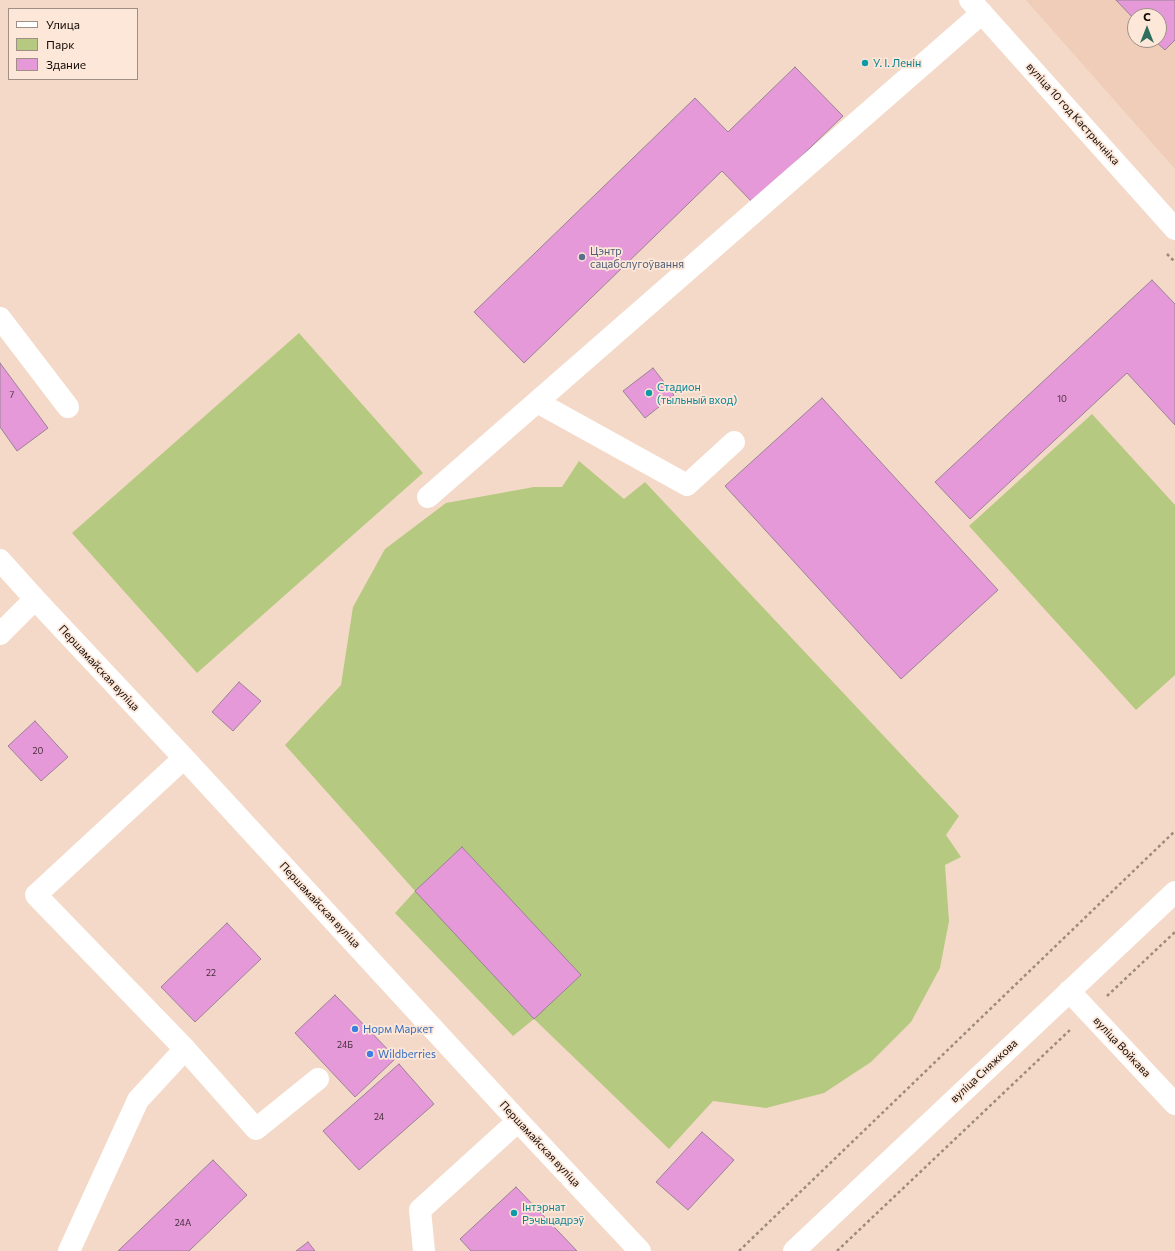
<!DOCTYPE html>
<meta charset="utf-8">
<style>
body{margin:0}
#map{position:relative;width:1175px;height:1251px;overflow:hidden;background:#f4d9c8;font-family:Commissioner,sans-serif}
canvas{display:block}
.legend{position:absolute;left:8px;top:8px;width:130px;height:72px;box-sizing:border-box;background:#fde7d9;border:1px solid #9f8f84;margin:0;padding:5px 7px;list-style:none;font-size:12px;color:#120a05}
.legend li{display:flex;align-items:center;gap:8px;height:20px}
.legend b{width:20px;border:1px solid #9f8f84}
.north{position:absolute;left:1127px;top:8px;width:40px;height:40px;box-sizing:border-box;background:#fde7d9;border:1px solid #9f8f84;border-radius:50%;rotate:0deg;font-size:11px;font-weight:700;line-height:16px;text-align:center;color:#120a05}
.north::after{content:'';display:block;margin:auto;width:14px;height:18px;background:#2f6e5c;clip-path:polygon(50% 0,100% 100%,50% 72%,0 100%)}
</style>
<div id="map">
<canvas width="1175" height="1251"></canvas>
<ul class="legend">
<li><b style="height:5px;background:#fff"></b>Улица</li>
<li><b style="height:11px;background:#b5c980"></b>Парк</li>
<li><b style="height:11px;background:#e599d8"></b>Здание</li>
</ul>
<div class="north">С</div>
</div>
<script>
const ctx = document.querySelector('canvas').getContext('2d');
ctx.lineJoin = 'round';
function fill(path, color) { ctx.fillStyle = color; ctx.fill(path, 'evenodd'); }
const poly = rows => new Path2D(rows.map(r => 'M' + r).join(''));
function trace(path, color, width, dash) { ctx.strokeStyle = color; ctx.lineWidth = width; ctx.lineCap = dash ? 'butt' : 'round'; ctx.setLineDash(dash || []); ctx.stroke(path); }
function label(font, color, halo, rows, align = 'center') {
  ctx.font = font + ' Commissioner,sans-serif'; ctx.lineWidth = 3.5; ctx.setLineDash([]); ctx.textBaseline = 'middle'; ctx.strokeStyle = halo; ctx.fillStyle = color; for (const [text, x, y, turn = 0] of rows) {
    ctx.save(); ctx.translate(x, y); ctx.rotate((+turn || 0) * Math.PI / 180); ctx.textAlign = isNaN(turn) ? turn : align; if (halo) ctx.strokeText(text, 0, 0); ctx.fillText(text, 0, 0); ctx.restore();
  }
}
fill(poly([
 [1026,0,1175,0,1175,169],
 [1135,16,1159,16,1159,40,1135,40]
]), '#efcdb8');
fill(poly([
 [299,333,423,473,197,673,72,533],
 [1092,414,1175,505,1175,675,1136,710,969,526],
 [579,461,624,499,645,482,959,816,946,835,961,857,945,865,949,921,940,968,911,1022,871,1062,824,1093,766,1108,713,1101,669,1149,534,1019,513,1036,395,913,415,891,285,745,341,685,353,607,385,549,446,503,534,487,562,487]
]), '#b5c980');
const building = poly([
 [1116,0,1175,0,1175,40,1165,50,1154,40,1159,40,1159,16,1135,16,1135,20,1116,0],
 [795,67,843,116,753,203,722,171,524,363,474,312,695,98,728,132,795,67],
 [1152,280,1175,304,1175,425,1127,373,970,519,935,482,1152,280],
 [0,363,48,428,17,451,0,427,0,363],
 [653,368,674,395,645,418,623,391,653,368],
 [822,398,998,590,901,679,725,486,822,398],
 [239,682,261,701,233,731,212,712,239,682],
 [35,721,68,757,41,781,8,746,35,721],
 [462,847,581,975,534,1019,415,891,462,847],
 [227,923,261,959,195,1022,161,987,227,923],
 [335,995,396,1058,355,1097,295,1033,335,995],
 [399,1064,434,1104,359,1170,323,1131,399,1064],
 [702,1132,734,1160,688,1210,656,1182,702,1132],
 [213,1160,247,1195,189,1251,118,1251,213,1160],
 [516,1187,577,1251,471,1251,460,1239,516,1187],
 [308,1242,315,1251,296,1251,308,1242]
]);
fill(building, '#e599d8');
trace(building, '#998294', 1);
trace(poly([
 [1167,254,1175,262],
 [1107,996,1175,932],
 [739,1251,1175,831],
 [837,1251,1071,1029]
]), '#9e8a7d', 2.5, [3, 3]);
trace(poly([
 [970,0,1175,229],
 [0,318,68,407],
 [537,402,687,485,734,442],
 [428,497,982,13],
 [0,560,35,599,184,758,518,1121,640,1251],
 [0,634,35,599],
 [1069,991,1175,1104],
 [185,1049,256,1129,318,1079],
 [69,1251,138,1100,185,1049,36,895,184,758],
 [424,1251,420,1210,518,1121],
 [794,1251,1175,892]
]), '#fff', 22);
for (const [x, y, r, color] of [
 [865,63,4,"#0f9aa8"],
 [582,257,4,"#5c6f8a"],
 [649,393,4,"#0f9aa8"],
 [355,1029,4,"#3f7fe0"],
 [370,1054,4,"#3f7fe0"],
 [514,1213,4,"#0f9aa8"]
]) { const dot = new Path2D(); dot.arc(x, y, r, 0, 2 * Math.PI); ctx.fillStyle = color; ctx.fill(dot); trace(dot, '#fde7d9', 1.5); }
label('9px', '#472e3a', null, [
 ["7",12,395],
 ["10",1062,399],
 ["20",38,751],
 ["22",211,973],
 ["24Б",345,1045],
 ["24",379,1117],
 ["24А",183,1223]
]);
label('11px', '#0d838f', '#fde7d9', [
 ["У. І. Ленін",873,63],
 ["Стадион",657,387],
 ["(тыльный вход)",657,400],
 ["Інтэрнат",522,1207],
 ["Рэчыцадрэў",522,1220]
], 'left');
label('11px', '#120a05', '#fde7d9', [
 ["вуліца 10 год Кастрычніка",1073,114,48],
 ["Першамайская вуліца",99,668,47],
 ["Першамайская вуліца",320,905,47],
 ["вуліца Войкава",1122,1047,47],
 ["вуліца Сняжкова",984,1071,-43],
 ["Першамайская вуліца",540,1144,47]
]);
label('11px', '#4e5e75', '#fde7d9', [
 ["Цэнтр",590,251],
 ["сацабслугоўвання",590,264]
], 'left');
label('11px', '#366cbe', '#fde7d9', [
 ["Норм Маркет",363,1029],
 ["Wildberries",378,1054]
], 'left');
</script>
